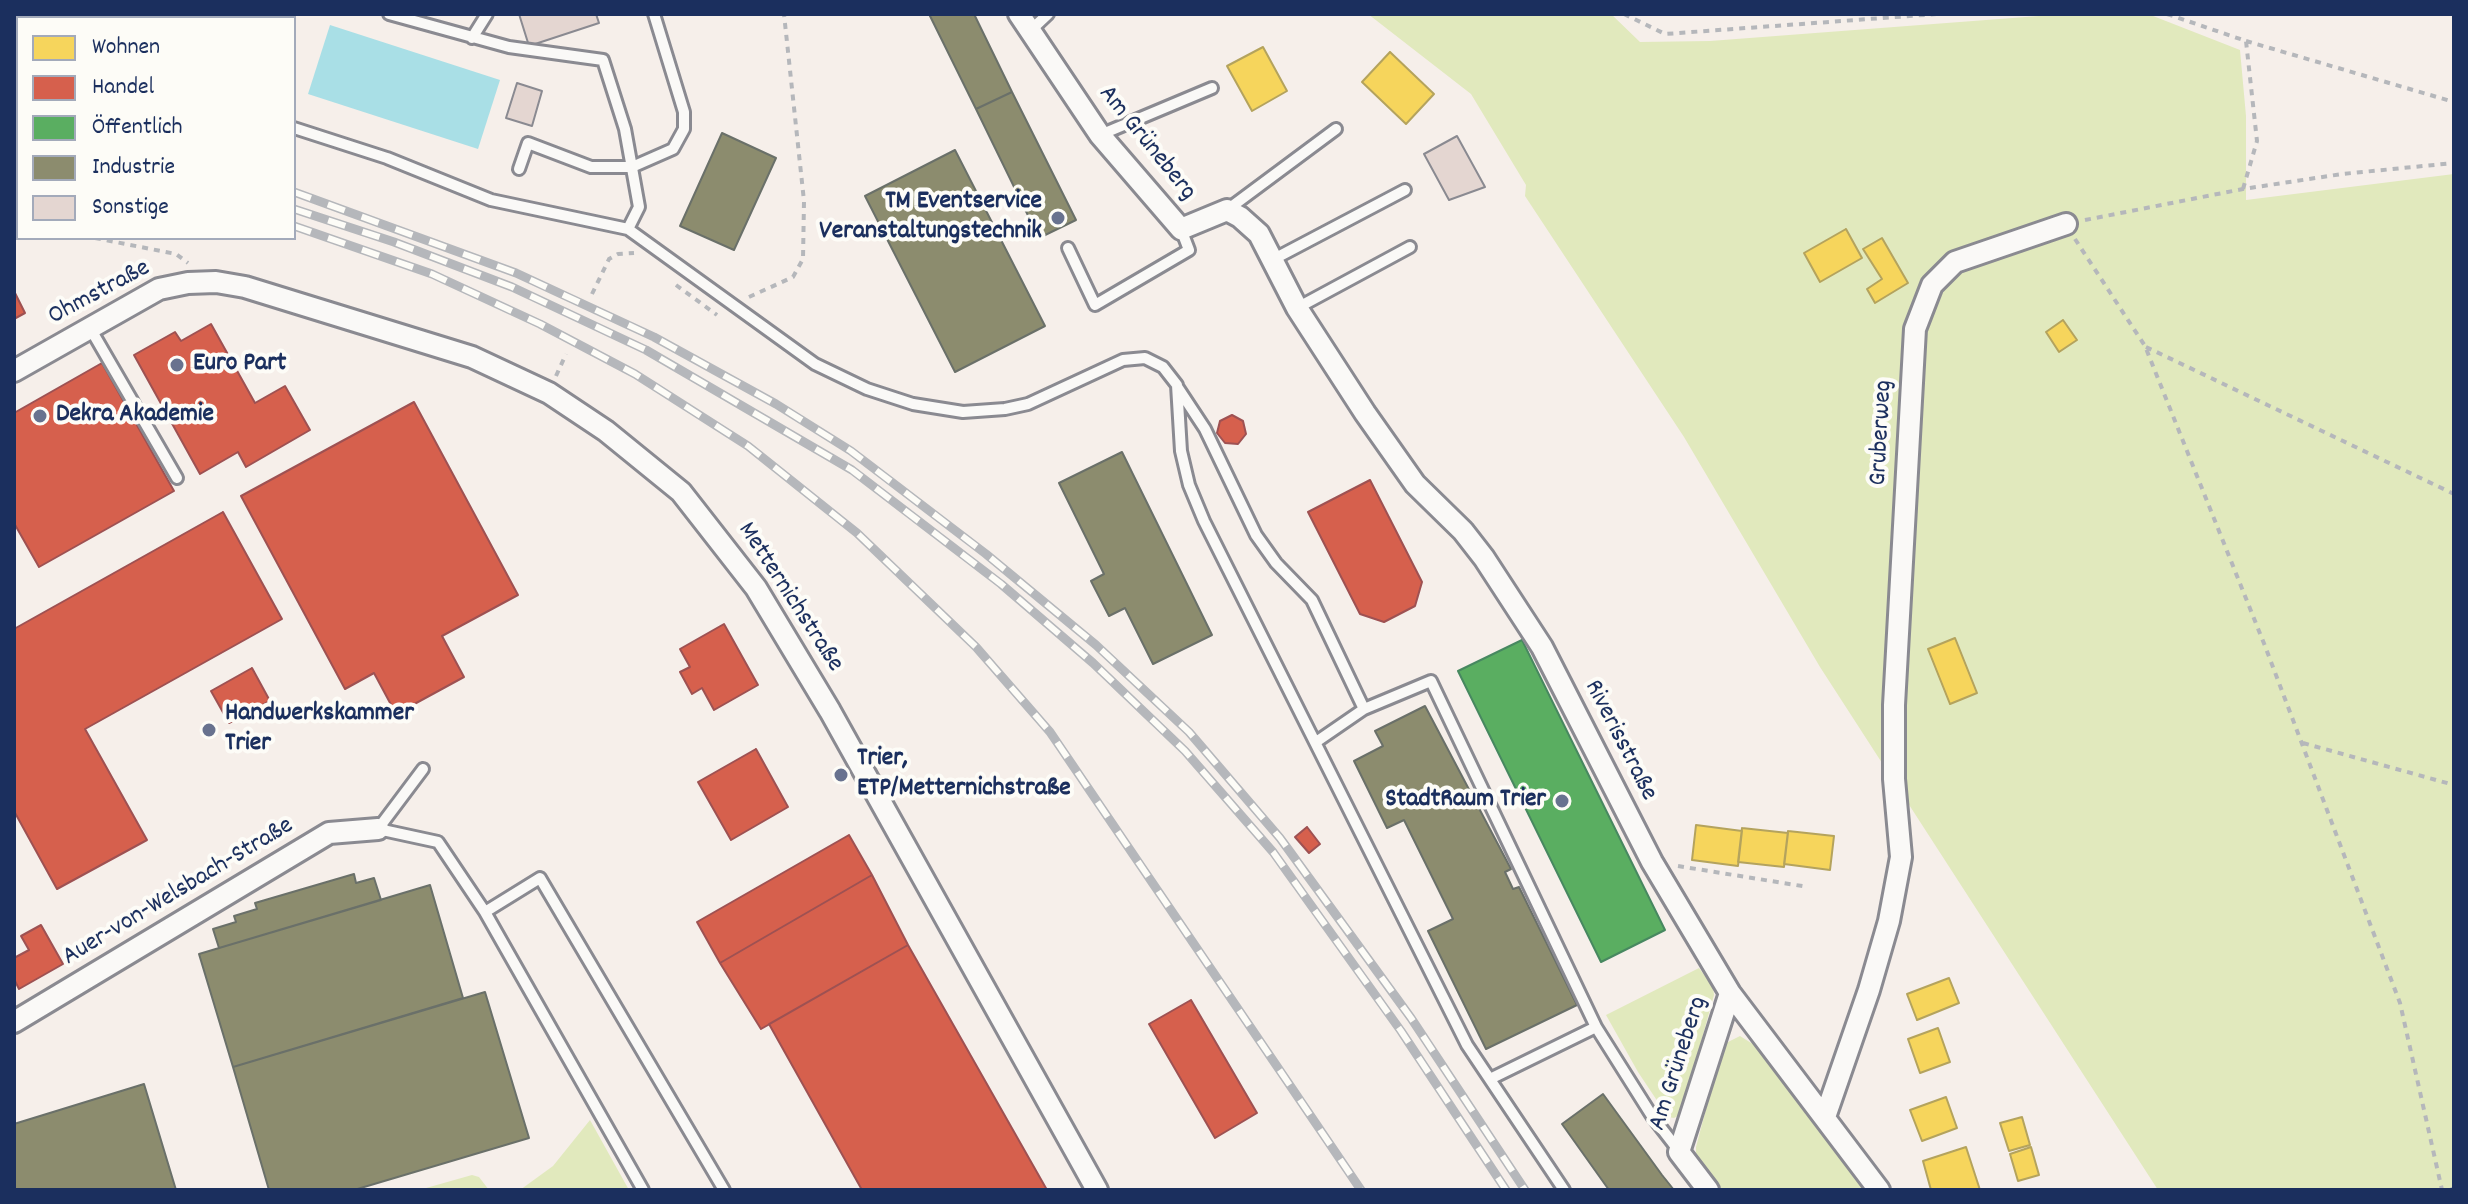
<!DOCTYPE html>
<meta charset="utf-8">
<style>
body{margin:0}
#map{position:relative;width:2468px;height:1204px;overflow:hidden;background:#f6efea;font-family:Dekko,sans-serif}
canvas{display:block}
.frame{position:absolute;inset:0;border:16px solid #1b2f5e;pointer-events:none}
.legend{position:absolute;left:16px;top:16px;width:280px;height:224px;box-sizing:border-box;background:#fdfcf7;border:2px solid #a3aaba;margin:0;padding:10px 14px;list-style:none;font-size:24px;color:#1b2f5e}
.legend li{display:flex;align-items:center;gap:16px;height:40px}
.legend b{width:40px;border:2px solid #a3aaba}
</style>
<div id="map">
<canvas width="2468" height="1204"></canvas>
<div class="frame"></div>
<ul class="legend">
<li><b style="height:22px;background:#f6d55c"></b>Wohnen</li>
<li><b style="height:22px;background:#d6604d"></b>Handel</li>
<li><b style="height:22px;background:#5aae61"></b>Öffentlich</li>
<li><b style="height:22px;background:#8c8c6e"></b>Industrie</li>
<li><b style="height:22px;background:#e4d6d1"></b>Sonstige</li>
</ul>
</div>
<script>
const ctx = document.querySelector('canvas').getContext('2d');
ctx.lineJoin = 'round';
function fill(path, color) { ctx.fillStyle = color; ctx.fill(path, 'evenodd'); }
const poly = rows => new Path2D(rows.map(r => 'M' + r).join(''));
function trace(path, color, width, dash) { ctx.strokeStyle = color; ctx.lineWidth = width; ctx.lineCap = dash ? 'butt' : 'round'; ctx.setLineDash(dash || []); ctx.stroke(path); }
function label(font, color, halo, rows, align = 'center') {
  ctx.font = font + ' Dekko,sans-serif'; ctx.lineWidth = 8; ctx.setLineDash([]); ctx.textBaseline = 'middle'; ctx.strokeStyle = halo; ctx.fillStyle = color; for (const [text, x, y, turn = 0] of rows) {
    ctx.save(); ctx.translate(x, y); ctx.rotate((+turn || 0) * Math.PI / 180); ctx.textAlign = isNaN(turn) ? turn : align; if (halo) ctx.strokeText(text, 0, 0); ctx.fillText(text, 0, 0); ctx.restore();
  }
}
fill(poly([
 [1368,14,1611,14,1640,42,1710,41,2065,14,2148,14,2240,50,2246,116,2246,200,2454,174,2454,1190,2158,1190,1820,667,1684,437,1525,196,1526,185,1471,94],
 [1699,968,1713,987,1714,995,1681,1114,1674,1118,1668,1117,1638,1072,1606,1015],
 [1740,1036,1756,1046,1864,1190,1720,1190,1696,1159,1696,1147,1721,1052,1726,1043],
 [590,1120,629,1190,520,1190,553,1166],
 [472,1175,479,1177,489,1190,419,1190]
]), '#e1e9bd');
fill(poly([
 [330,25,500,80,478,149,308,94]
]), '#a9dfe6');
const homes = poly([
 [1263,47,1287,91,1252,111,1227,66,1263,47],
 [1390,52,1434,94,1406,124,1362,82,1390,52],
 [1846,229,1862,258,1820,282,1804,253,1846,229],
 [1882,238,1908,283,1875,303,1867,289,1882,279,1863,249,1882,238],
 [2063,320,2077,340,2059,352,2046,332,2063,320],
 [1955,638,1977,693,1950,704,1928,649,1955,638],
 [1696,825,1742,831,1738,866,1692,860,1696,825],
 [1742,828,1788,833,1784,867,1738,862,1742,828],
 [1788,831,1834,836,1830,870,1784,864,1788,831],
 [1949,978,1959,1003,1917,1020,1907,994,1949,978],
 [1938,1028,1950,1062,1920,1073,1908,1039,1938,1028],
 [1946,1097,1957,1128,1922,1141,1910,1110,1946,1097],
 [2022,1117,2030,1145,2009,1151,2000,1123,2022,1117],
 [1966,1147,1980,1190,1931,1190,1923,1161,1966,1147],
 [2031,1147,2039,1175,2018,1181,2010,1154,2031,1147]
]);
fill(homes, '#f6d55c');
trace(homes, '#b4a35d', 2);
const shops = poly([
 [14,291,25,313,14,319,14,291],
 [211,324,255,403,285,386,310,430,246,467,238,452,200,474,134,355,175,332,181,341,211,324],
 [102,363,174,491,39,567,14,523,14,413,102,363],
 [414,402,518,595,442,636,464,677,396,714,374,673,345,689,241,496,414,402],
 [1232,415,1243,421,1246,434,1238,444,1225,443,1217,433,1220,421,1232,415],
 [1370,480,1422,582,1415,606,1384,622,1360,614,1308,512,1370,480],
 [223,512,282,619,85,729,147,840,57,889,14,811,14,629,223,512],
 [724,624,758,685,714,710,702,688,692,694,680,672,690,667,680,649,724,624],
 [252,668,270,701,229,723,211,691,252,668],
 [756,749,788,807,731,840,698,782,756,749],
 [1307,827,1320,844,1309,853,1295,837,1307,827],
 [849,835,872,875,720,963,697,922,849,835],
 [872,875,908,945,761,1029,720,963,872,875],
 [41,925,63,964,19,989,14,979,14,958,29,950,21,936,41,925],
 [908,945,1047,1190,862,1190,769,1024,908,945],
 [1191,1000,1257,1113,1215,1138,1149,1024,1191,1000]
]);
fill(shops, '#d6604d');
trace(shops, '#9e5152', 2);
const public = poly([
 [1522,640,1665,930,1601,962,1458,671,1522,640]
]);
fill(public, '#5aae61');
trace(public, '#478860', 2);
const industry = poly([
 [929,14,974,14,1012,92,976,109,929,14],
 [1012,92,1076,220,1039,238,976,109,1012,92],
 [722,133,776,158,734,250,680,226,722,133],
 [955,150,1045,326,955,372,865,196,955,150],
 [1122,452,1212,635,1153,664,1125,608,1109,616,1091,581,1104,574,1059,483,1122,452],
 [1425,706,1511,869,1505,872,1513,889,1519,887,1577,1005,1486,1049,1428,931,1453,919,1404,820,1387,828,1354,761,1383,746,1375,731,1425,706],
 [354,874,356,883,374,878,381,900,219,948,213,929,236,922,234,916,257,909,255,903,354,874],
 [430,885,463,998,233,1067,199,954,430,885],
 [485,992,529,1138,354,1190,269,1190,233,1067,485,992],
 [144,1084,176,1190,14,1190,14,1124,144,1084],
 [1603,1094,1662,1175,1674,1190,1609,1190,1562,1124,1603,1094]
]);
fill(industry, '#8c8c6e');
trace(industry, '#6a7069', 2);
const building = poly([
 [519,14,596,14,599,23,529,46,519,14],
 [517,83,542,91,532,126,506,118,517,83],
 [1457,136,1485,187,1449,200,1424,154,1457,136]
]);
fill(building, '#e4d6d1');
trace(building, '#8a8a91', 2);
const lane = poly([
 [236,14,236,18],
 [389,14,509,47,603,60,625,129,639,207,628,229],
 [1030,31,1048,14],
 [472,38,487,14],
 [294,128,387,158,491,200,628,229,815,364,867,389,913,404,963,412,1005,409,1028,404,1123,360,1145,358,1163,367,1177,385,1181,451,1189,485,1204,521,1467,1045,1564,1190],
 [1100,135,1212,88],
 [519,169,528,143,591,167,632,167,673,149,684,129,684,112,654,14],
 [1227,210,1336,129],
 [1068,248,1095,305,1189,250,1181,229],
 [1274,259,1405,190],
 [1297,308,1410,247],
 [90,328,177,478],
 [1178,388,1205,429,1256,535,1276,563,1312,600,1364,709],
 [1316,742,1364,709,1431,681,1596,1027,1490,1079],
 [423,769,378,829,438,842,485,912],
 [1596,1027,1652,1116,1679,1151],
 [643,1190,485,912,540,878,724,1190]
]);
const street = poly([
 [1019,14,1100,135,1181,229,1227,210,1240,217,1259,234,1297,308,1365,413,1415,484,1463,531,1484,558,1542,647,1652,862,1730,993,1879,1190],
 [14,78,18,78],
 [14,371,159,289,188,283,216,282,245,287,472,357,549,393,606,431,681,492,756,588,830,711,1097,1190],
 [14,1022,329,833,378,829],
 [1825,1117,1869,990,1889,921,1901,857,1894,779,1894,705,1915,329,1932,285,1955,262,2066,224],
 [1708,1190,1679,1152,1730,993]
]);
trace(lane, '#8a8a91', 16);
trace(street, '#8a8a91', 26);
trace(poly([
 [1624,14,1665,34,1937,14],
 [2167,14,2246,41,2257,141,2243,189],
 [2246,41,2454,102],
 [2085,220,2243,189,2342,174,2454,163],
 [14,228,18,228],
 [95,238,176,254,188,263],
 [2075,239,2145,346,2265,646,2400,1003,2442,1190],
 [676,285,717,315],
 [592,294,609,259,618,254,634,253],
 [749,297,793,277,803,259,804,201,784,14],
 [2146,347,2454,494],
 [556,376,566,354],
 [2303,743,2454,785],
 [1678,866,1808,887],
 [2450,1190,2454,1188]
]), '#b5b7bb', 4, [6, 6]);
trace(lane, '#faf9f7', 10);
trace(street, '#faf9f7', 20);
const rail = poly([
 [14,129,18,129],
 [14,150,18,150],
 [14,165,18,166],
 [294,192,516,273,654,337,776,404,851,451,986,554,1096,645,1189,732,1280,838,1411,1018,1525,1190],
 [294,209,394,242,512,287,646,350,852,470,1001,584,1093,663,1185,751,1273,852,1401,1031,1506,1190],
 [294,226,432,274,540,324,635,374,748,446,857,533,976,647,1050,732,1361,1190]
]);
trace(rail, '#b5b7bb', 9);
trace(rail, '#fdfcf7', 6, [18]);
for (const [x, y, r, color] of [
 [1058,218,8,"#68728f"],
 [177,365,8,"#68728f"],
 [40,416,8,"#68728f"],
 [209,730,8,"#68728f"],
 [841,775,8,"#68728f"],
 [1562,801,8,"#68728f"]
]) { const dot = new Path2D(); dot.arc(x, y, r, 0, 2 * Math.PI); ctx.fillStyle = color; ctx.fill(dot); trace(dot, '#fdfcf7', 3); }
label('26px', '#1b2f5e', '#fdfcf7', [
 ["Am Grüneberg",1146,144,51],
 ["Ohmstraße",100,294,-28],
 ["Gruberweg",1883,433,-87],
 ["Metternichstraße",789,598,57],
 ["Riverisstraße",1619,741,63],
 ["Auer-von-Welsbach-Straße",179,893,-31],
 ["Am Grüneberg",1680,1064,-72]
]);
label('bold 26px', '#1b2f5e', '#fdfcf7', [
 ["TM Eventservice",1042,203,"right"],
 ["Veranstaltungstechnik",1042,233,"right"],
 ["Euro Part",193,365],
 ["Dekra Akademie",56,416],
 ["Handwerkskammer",225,715],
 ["Trier",225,745],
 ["Trier,",857,760],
 ["ETP/Metternichstraße",857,790],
 ["StadtRaum Trier",1546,801,"right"]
], 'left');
</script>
